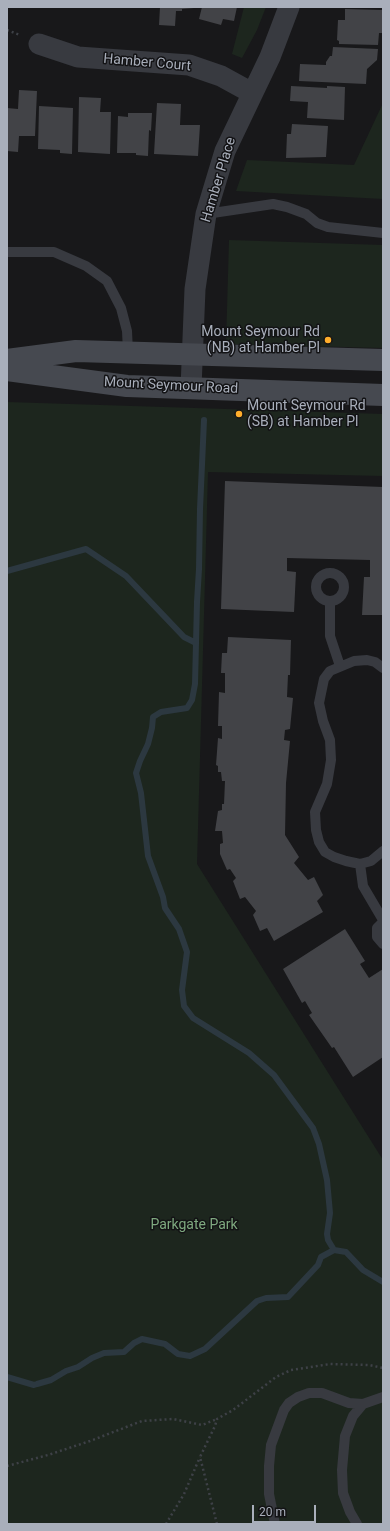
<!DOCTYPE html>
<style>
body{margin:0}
#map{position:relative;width:390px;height:1531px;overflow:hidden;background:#18181a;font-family:Roboto,sans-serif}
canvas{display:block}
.frame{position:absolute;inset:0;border:8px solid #a9afbb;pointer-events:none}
.scale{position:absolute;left:252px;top:1505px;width:64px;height:18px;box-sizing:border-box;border:2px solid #a9afbb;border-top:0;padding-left:5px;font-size:12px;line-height:14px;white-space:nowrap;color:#a9afbb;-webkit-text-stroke:3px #131315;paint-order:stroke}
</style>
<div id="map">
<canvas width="390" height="1531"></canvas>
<div class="frame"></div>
<div class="scale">20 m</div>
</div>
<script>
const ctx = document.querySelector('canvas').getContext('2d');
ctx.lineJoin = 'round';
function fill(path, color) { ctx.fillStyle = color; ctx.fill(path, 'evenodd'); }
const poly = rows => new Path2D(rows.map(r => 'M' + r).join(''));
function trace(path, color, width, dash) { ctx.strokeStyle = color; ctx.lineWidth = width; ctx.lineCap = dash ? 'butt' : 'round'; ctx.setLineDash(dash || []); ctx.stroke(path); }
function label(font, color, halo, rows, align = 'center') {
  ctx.font = font + ' Roboto,sans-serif'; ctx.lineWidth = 3; ctx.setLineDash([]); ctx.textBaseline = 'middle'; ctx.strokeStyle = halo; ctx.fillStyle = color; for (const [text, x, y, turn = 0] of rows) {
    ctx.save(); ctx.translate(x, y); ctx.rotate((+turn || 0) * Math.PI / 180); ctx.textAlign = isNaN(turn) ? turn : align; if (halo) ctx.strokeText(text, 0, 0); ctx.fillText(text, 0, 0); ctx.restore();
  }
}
fill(poly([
 [244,7,266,7,257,30,242,58,232,54],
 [383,103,383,199,236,191,247,160,354,165],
 [229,240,383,245,383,348,226,344],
 [7,402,383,414,383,476,208,472,197,864,383,1160,383,1524,7,1524]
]), '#1d261e');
trace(poly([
 [204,420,200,509,199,569,197,602,195,684,192,700,187,708,161,712,153,717,152,728,148,744,140,761,136,773,141,793,148,856,163,897,165,908,179,929,187,952,182,990,184,1006,193,1018,249,1053,274,1075,313,1128,319,1144,327,1180,330,1213,327,1234,328,1240,334,1250],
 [7,571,86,549,126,576,184,637,196,643],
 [7,1377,34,1385,37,1384,51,1380,66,1371,78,1367,92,1358,104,1353,124,1352,134,1343,142,1339,165,1344,178,1354,190,1356,205,1349,257,1301,266,1298,288,1297,318,1265,321,1257,334,1250,346,1252,363,1270,383,1282]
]), '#2c3840', 6);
fill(poly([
 [160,7,194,7,194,8,182,9,182,11,176,11,175,26,159,25],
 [202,7,237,7,234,21,223,19,221,25,199,19],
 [345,9,383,10,383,33,379,33,378,45,339,44,339,41,337,40,338,20,345,20],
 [333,47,378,49,377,60,367,69,366,84,299,81,300,64,326,65,326,62,330,56,332,56],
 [291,86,327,88,327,86,345,87,344,120,307,118,308,102,290,101],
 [19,90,37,91,35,136,19,136,18,152,7,151,7,108,18,109],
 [79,97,101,98,100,112,111,112,110,154,78,152],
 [157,103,181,104,180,125,200,125,198,156,154,154],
 [39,106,73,108,72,154,60,153,60,150,38,149],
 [128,113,152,113,151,131,149,130,148,156,136,155,136,153,117,153,118,116,128,117],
 [292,124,328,126,326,157,286,158,287,134,291,134],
 [225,481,383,487,383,615,362,615,364,577,370,577,370,560,287,558,287,571,296,572,294,612,221,609],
 [228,637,291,640,290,675,288,675,287,697,293,698,290,729,285,730,284,740,290,741,286,783,285,835,299,857,294,863,308,880,314,877,323,895,317,901,323,912,274,941,267,928,260,931,253,915,256,911,245,897,240,899,233,881,236,878,230,869,227,870,220,854,220,844,223,843,222,831,215,831,218,811,222,810,222,804,224,804,225,781,222,781,221,772,218,772,218,766,216,765,218,738,222,739,222,726,218,726,219,692,225,693,225,673,221,673,222,653,227,653],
 [345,929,365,961,360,964,369,978,383,969,383,1057,353,1077,334,1047,332,1048,309,1015,312,1013,305,1001,302,1003,283,969]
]), '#424347');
trace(poly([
 [7,30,20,35],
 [7,1466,48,1455,90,1441,142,1421,173,1419,202,1425,217,1419],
 [166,1524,184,1494,200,1457],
 [217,1524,200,1457,215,1426,217,1419,233,1410,276,1377,291,1370,330,1364,369,1365,383,1368]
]), '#3e4147', 2.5, [2, 3]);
trace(poly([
 [206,214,273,204,287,207,306,214,317,223,328,227,383,233],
 [7,252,54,252,86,266,107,281,121,308,127,331,128,352],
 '316 587a14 14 0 1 1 28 0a14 14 0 1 1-28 0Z',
 [330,601,330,636,340,666],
 [383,668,375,662,367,660,354,661,330,671,324,679,319,703,323,721,330,740,331,760,327,784,315,812,316,830,319,842,325,852,334,857,346,861,360,864,371,861,383,851],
 [360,864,363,886,383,920],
 [383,922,377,928,377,937,383,944],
 [275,1524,269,1494,269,1466,271,1445,284,1410,289,1403,298,1397,309,1393,322,1393,349,1403,363,1404,383,1397],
 [357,1524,350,1512,343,1493,342,1470,345,1436,353,1416,363,1404]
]), '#383a40', 10);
trace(poly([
 [39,44,78,57,189,65,221,76,252,93],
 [191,388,195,289,206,214,225,151,270,57,289,7]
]), '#383a40', 21);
trace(poly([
 [7,360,76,351,383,360],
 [7,370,127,386,383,395]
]), '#464950', 22);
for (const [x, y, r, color] of [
 [328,340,4,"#ffae2b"],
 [239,414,4,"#ffae2b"]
]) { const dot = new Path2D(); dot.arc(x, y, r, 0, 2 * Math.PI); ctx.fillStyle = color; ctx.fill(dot); trace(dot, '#131315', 1.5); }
label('14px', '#a9afbb', '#131315', [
 ["Hamber Court",147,63,5],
 ["Hamber Place",219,180,-73],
 ["Mount Seymour Road",171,386,3]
]);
label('14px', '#a9afbb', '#131315', [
 ["Mount Seymour Rd",320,332],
 ["(NB) at Hamber Pl",320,348],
 ["Mount Seymour Rd",247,406,"left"],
 ["(SB) at Hamber Pl",247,422,"left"]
], 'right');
label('14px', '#7ea87f', '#131315', [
 ["Parkgate Park",194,1225]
]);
</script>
